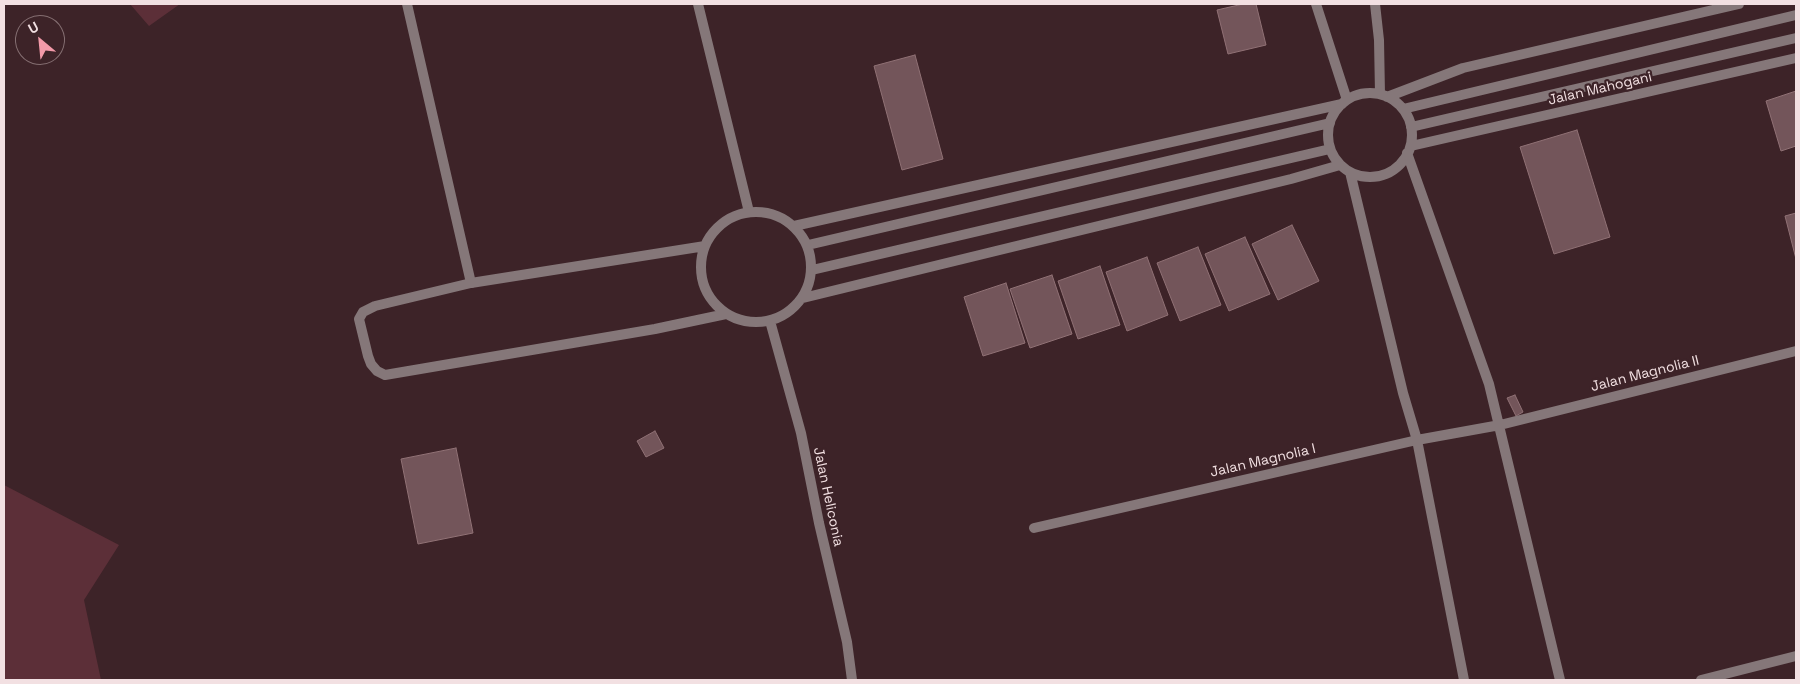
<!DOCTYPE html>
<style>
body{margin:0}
#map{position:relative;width:1800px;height:684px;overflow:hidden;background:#3d2328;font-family:"Space Grotesk",sans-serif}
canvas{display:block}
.frame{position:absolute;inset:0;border:5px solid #f2e0e2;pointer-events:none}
.north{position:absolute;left:15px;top:15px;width:50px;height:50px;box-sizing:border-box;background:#3d2328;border:1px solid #856f72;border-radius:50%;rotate:332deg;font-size:14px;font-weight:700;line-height:20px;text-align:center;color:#f2e0e2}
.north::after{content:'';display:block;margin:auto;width:18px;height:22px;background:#f39aa9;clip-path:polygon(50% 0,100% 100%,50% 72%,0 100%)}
</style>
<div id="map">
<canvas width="1800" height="684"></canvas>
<div class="frame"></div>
<div class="north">U</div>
</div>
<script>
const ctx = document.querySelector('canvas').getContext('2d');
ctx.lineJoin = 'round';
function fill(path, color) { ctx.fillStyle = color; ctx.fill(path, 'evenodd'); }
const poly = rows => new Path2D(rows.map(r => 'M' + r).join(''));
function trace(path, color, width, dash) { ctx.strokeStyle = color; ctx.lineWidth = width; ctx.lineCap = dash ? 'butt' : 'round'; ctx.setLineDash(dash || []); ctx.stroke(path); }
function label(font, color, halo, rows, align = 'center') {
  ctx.font = font + ' "Space Grotesk",sans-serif'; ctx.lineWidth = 4.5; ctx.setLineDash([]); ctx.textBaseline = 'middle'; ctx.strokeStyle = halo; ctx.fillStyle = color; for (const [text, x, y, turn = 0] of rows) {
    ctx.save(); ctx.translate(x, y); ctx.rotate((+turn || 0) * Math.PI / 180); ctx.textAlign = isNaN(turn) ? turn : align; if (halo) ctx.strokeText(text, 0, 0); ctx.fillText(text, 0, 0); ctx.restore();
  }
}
fill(poly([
 [130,4,180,4,149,26],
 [4,485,119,545,84,600,101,680,4,680]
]), '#5c2f38');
const building = poly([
 [1243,4,1256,4,1266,45,1228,54,1217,10,1243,4],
 [915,55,943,159,902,170,874,66,915,55],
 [1796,91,1796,146,1781,151,1766,101,1796,91],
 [1577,130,1610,237,1554,254,1520,147,1577,130],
 [1796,213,1796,259,1785,216,1796,213],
 [1292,225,1319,281,1278,300,1252,244,1292,225],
 [1245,237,1270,294,1229,311,1205,254,1245,237],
 [1198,247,1221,305,1180,321,1157,263,1198,247],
 [1147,257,1168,315,1127,331,1106,272,1147,257],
 [1100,266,1120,325,1078,339,1058,281,1100,266],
 [1052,275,1072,334,1030,348,1010,289,1052,275],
 [1006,283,1025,343,983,356,964,297,1006,283],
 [1515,395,1523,412,1516,416,1507,398,1515,395],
 [655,431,664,448,646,457,637,441,655,431],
 [456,448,473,533,418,544,401,459,456,448]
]);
fill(building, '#73555a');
trace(building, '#907175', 1);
trace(poly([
 [407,4,471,283],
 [698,4,749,212]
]), '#857779', 10);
trace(poly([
 [1316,4,1347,100],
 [1375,4,1379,40,1380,94],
 '1328 135a42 42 0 1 1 84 0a42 42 0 1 1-84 0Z',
 [1387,97,1463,68,1739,4],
 [1403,109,1796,15],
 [1411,127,1796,38],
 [1411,146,1796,58],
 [1407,153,1489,384,1560,680],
 [1350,172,1403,393,1417,440,1464,680],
 '701 267a55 55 0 1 1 110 0a55 55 0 1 1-110 0Z',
 [794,226,1342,104],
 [808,245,1330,123],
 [705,246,471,283,375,306,363,312,359,319,368,356,371,364,377,371,385,375,655,329,726,314],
 [812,270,1330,149],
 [803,298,1291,179,1340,165],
 [770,321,801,433,819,523,847,642,852,680],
 [1034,528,1417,440,1500,425,1796,351],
 [1701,680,1796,656]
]), '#857779', 10);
label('14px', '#f2e0e2', '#3d2328', [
 ["Jalan Mahogani",1600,89,-13],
 ["Jalan Magnolia II",1645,374,-14],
 ["Jalan Magnolia I",1263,461,-13],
 ["Jalan Heliconia",828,497,78]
]);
</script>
